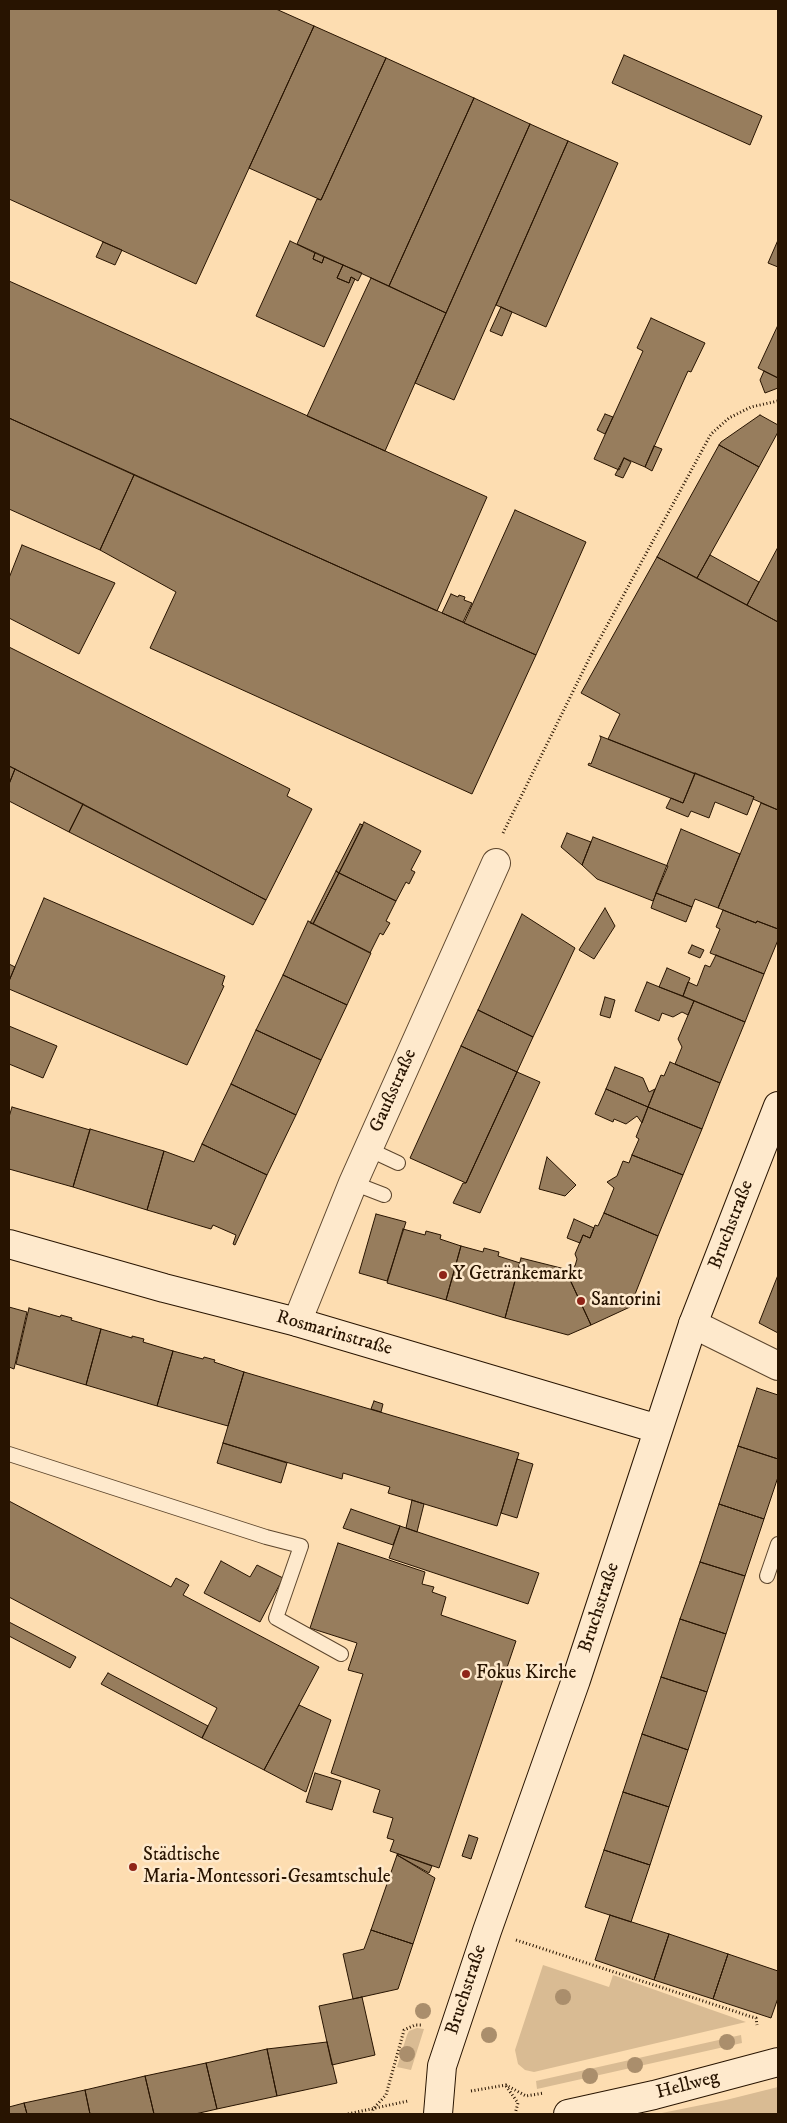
<!DOCTYPE html>
<meta charset="utf-8">
<style>
body{margin:0}
#map{position:relative;width:787px;height:2123px;overflow:hidden;background:#fdddb1;font-family:"IM FELL DW Pica",serif}
canvas{display:block}
.frame{position:absolute;inset:0;border:10px solid #281401;pointer-events:none}
</style>
<div id="map">
<canvas width="787" height="2123"></canvas>
<div class="frame"></div>
</div>
<script>
const ctx = document.querySelector('canvas').getContext('2d');
ctx.lineJoin = 'round';
function fill(path, color) { ctx.fillStyle = color; ctx.fill(path, 'evenodd'); }
const poly = rows => new Path2D(rows.map(r => 'M' + r).join(''));
function trace(path, color, width, dash) { ctx.strokeStyle = color; ctx.lineWidth = width; ctx.lineCap = dash ? 'butt' : 'round'; ctx.setLineDash(dash || []); ctx.stroke(path); }
function label(font, color, halo, rows, align = 'center') {
  ctx.font = font + ' "IM FELL DW Pica",serif'; ctx.lineWidth = 5; ctx.setLineDash([]); ctx.textBaseline = 'middle'; ctx.strokeStyle = halo; ctx.fillStyle = color; for (const [text, x, y, turn = 0] of rows) {
    ctx.save(); ctx.translate(x, y); ctx.rotate((+turn || 0) * Math.PI / 180); ctx.textAlign = isNaN(turn) ? turn : align; if (halo) ctx.strokeText(text, 0, 0); ctx.fillText(text, 0, 0); ctx.restore();
  }
}
fill(poly([
 [543,1965,609,1987,613,1975,746,2022,534,2072,525,2070,518,2064,515,2050],
 [417,2028,424,2029,411,2070,397,2067,407,2035,409,2031],
 [741,2035,742,2043,537,2089,536,2081],
 [778,2087,778,2114,657,2114,726,2100]
]), '#d9bb93');
const building = poly([
 [9,9,276,9,314,26,196,284,9,199,9,9],
 [314,26,386,58,321,200,249,168,314,26],
 [624,55,762,116,750,145,612,83,624,55],
 [386,58,474,98,389,286,297,244,317,199,321,200,386,58],
 [474,98,530,124,446,313,389,286,474,98],
 [530,124,568,141,454,400,415,383,530,124],
 [568,141,618,163,546,327,496,305,568,141],
 [778,240,778,267,768,263,778,240],
 [290,241,315,253,313,259,322,263,324,257,343,265,337,278,349,283,351,277,355,279,324,347,256,316,290,241],
 [103,242,122,250,115,265,96,257,103,242],
 [315,253,324,257,322,263,313,259,315,253],
 [343,265,362,273,358,281,351,277,349,283,337,278,343,265],
 [371,278,446,313,385,451,307,416,371,278],
 [9,281,487,497,437,611,9,418,9,281],
 [501,307,512,312,502,336,490,331,501,307],
 [651,318,705,343,691,372,688,371,645,467,624,458,619,470,594,459,643,351,637,348,651,318],
 [778,325,778,378,758,368,778,325],
 [764,371,778,378,778,388,765,393,760,380,764,371],
 [605,414,613,417,605,434,597,430,605,414],
 [760,415,778,425,778,432,759,467,719,445,721,442,760,415],
 [9,418,134,475,100,550,9,509,9,418],
 [719,445,759,467,697,578,657,557,719,445],
 [654,446,662,449,652,471,645,467,654,446],
 [624,458,631,462,623,478,615,475,624,458],
 [134,475,536,655,472,794,150,648,176,592,100,550,134,475],
 [515,510,586,542,536,655,464,623,515,510],
 [22,545,115,583,79,654,9,618,9,578,22,545],
 [778,547,778,622,747,605,778,547],
 [710,555,759,582,747,605,697,578,710,555],
 [657,557,778,622,778,810,753,799,754,797,608,739,620,714,581,693,657,557],
 [451,594,458,597,459,595,465,597,464,600,472,603,463,622,442,613,451,594],
 [9,647,290,789,287,796,312,809,266,900,9,766,9,647],
 [600,736,695,774,683,803,588,765,589,763,591,764,601,738,600,736],
 [9,766,15,769,9,784,9,766],
 [15,769,83,804,69,832,9,801,9,784,15,769],
 [695,773,754,797,747,815,715,802,709,818,691,811,688,817,666,808,671,798,683,803,695,773],
 [761,803,778,810,778,929,757,921,756,923,718,908,761,803],
 [83,804,266,900,253,925,69,832,83,804],
 [364,822,421,851,411,870,415,872,409,884,406,882,396,901,339,873,364,822],
 [360,824,363,825,339,873,336,871,360,824],
 [681,829,740,854,718,908,695,899,692,907,656,893,681,829],
 [567,833,591,842,582,865,561,847,567,833],
 [593,837,668,866,653,901,597,879,582,865,593,837],
 [336,871,339,873,313,924,310,923,336,871],
 [339,873,396,901,386,921,390,923,383,935,380,933,370,953,313,924,339,873],
 [656,893,692,907,686,922,651,908,656,893],
 [44,898,225,976,222,985,224,986,187,1065,9,989,9,981,44,898],
 [605,908,615,926,594,959,579,950,605,908],
 [723,910,756,923,757,921,778,929,778,940,764,974,710,953,720,929,716,927,723,910],
 [522,914,575,948,533,1037,478,1010,522,914],
 [308,921,371,953,347,1005,283,975,308,921],
 [692,945,704,950,700,958,688,953,692,945],
 [716,955,764,974,745,1022,683,996,688,982,697,986,705,965,710,967,716,955],
 [9,964,15,967,9,981,9,964],
 [667,968,690,978,683,996,659,987,667,968],
 [283,975,347,1005,321,1060,256,1030,283,975],
 [647,982,694,1001,688,1015,682,1012,673,1017,662,1013,659,1021,635,1011,647,982],
 [605,997,615,1000,610,1018,600,1015,605,997],
 [694,1001,745,1022,720,1083,675,1064,682,1047,678,1039,694,1001],
 [478,1010,533,1037,517,1072,461,1046,478,1010],
 [9,1026,57,1046,43,1078,9,1064,9,1026],
 [256,1030,321,1060,296,1115,231,1084,256,1030],
 [461,1046,517,1072,466,1183,410,1158,461,1046],
 [670,1062,720,1083,702,1129,648,1107,661,1075,664,1076,670,1062],
 [615,1067,643,1078,649,1092,655,1089,648,1107,606,1089,615,1067],
 [517,1072,540,1082,480,1213,453,1203,463,1183,466,1183,517,1072],
 [231,1084,296,1115,267,1175,202,1144,231,1084],
 [606,1089,648,1107,642,1123,637,1116,626,1124,614,1119,613,1122,595,1114,606,1089],
 [12,1107,90,1130,73,1187,9,1169,9,1117,12,1107],
 [648,1107,702,1129,683,1175,632,1155,639,1139,636,1137,648,1107],
 [90,1129,164,1151,147,1210,73,1187,90,1129],
 [202,1144,267,1175,235,1245,233,1244,236,1235,213,1225,211,1229,147,1210,164,1151,194,1162,202,1144],
 [632,1155,683,1175,658,1236,604,1213,614,1188,607,1182,617,1176,623,1161,629,1163,632,1155],
 [547,1157,576,1185,565,1196,539,1189,547,1157],
 [604,1213,658,1236,630,1307,591,1325,565,1269,575,1266,577,1259,575,1254,583,1235,590,1238,595,1225,598,1226,604,1213],
 [376,1214,406,1222,387,1281,359,1273,376,1214],
 [574,1219,594,1228,590,1238,583,1235,580,1243,567,1238,574,1219],
 [403,1229,425,1235,426,1231,441,1235,440,1239,461,1246,446,1300,387,1283,403,1229],
 [461,1246,483,1252,484,1248,499,1252,498,1256,520,1263,505,1318,446,1300,461,1246],
 [521,1258,565,1269,591,1325,568,1335,505,1318,521,1258],
 [778,1275,778,1333,759,1323,778,1275],
 [9,1307,27,1312,14,1369,9,1367,9,1307],
 [29,1308,60,1317,61,1315,72,1318,71,1320,101,1329,86,1385,16,1364,29,1308],
 [101,1329,132,1338,132,1336,144,1339,143,1342,173,1351,157,1406,86,1385,101,1329],
 [173,1351,203,1359,204,1357,215,1360,214,1362,244,1372,228,1426,157,1406,173,1351],
 [244,1372,519,1453,497,1526,388,1493,390,1487,343,1473,342,1479,223,1443,244,1372],
 [757,1388,778,1395,778,1459,738,1446,757,1388],
 [374,1401,383,1404,381,1412,371,1409,374,1401],
 [223,1443,287,1463,281,1483,217,1463,223,1443],
 [738,1446,778,1459,778,1477,764,1519,719,1504,738,1446],
 [517,1459,533,1464,517,1518,501,1513,517,1459],
 [412,1500,424,1504,417,1532,406,1528,412,1500],
 [9,1501,171,1587,176,1578,189,1585,183,1595,319,1667,264,1770,202,1738,217,1708,9,1597,9,1501],
 [719,1504,764,1519,745,1576,700,1562,719,1504],
 [351,1509,400,1526,393,1545,343,1528,351,1509],
 [400,1526,539,1573,528,1604,389,1558,400,1526],
 [338,1543,425,1572,422,1584,434,1587,432,1592,446,1597,441,1615,516,1641,439,1868,390,1851,394,1840,387,1838,393,1818,373,1812,380,1790,331,1773,363,1674,348,1670,357,1643,310,1628,338,1543],
 [221,1561,250,1577,257,1565,283,1578,260,1622,204,1593,221,1561],
 [700,1562,745,1576,726,1634,680,1619,700,1562],
 [680,1619,726,1634,707,1692,661,1677,680,1619],
 [9,1622,76,1657,70,1668,9,1636,9,1622],
 [108,1673,208,1726,202,1738,101,1684,108,1673],
 [661,1677,707,1692,688,1750,642,1734,661,1677],
 [299,1705,331,1720,306,1792,264,1770,299,1705],
 [642,1734,688,1750,669,1807,623,1792,642,1734],
 [315,1773,341,1781,332,1810,306,1802,315,1773],
 [623,1792,669,1807,650,1865,604,1850,623,1792],
 [469,1835,478,1838,471,1859,462,1856,469,1835],
 [604,1850,650,1865,631,1922,585,1907,604,1850],
 [398,1854,432,1866,429,1873,397,1855,398,1854],
 [397,1855,435,1878,413,1944,371,1930,397,1855],
 [610,1915,669,1934,654,1980,595,1960,610,1915],
 [371,1930,413,1944,398,1989,353,1999,343,1954,364,1949,371,1930],
 [669,1934,728,1954,713,1999,654,1980,669,1934],
 [728,1954,778,1971,778,1998,771,2018,713,1999,728,1954],
 [362,1997,375,2055,332,2065,319,2006,362,1997],
 [327,2042,337,2083,277,2096,267,2049,327,2042],
 [267,2049,277,2096,217,2109,206,2063,267,2049],
 [206,2063,217,2109,195,2114,154,2114,145,2076,206,2063],
 [145,2076,154,2114,90,2114,85,2090,145,2076],
 [85,2090,90,2114,27,2114,24,2103,85,2090],
 [24,2103,27,2114,9,2114,9,2107,24,2103]
]);
fill(building, '#977d5d');
trace(building, '#281401', 1);
const lane = poly([
 [368,1149,398,1163],
 [353,1183,384,1195],
 [9,1454,266,1537,301,1546,276,1618,341,1654],
 [767,1576,778,1544]
]);
const street = poly([
 [297,1322,353,1183,496,863],
 [693,1324,778,1366]
]);
const secondary = poly([
 [9,1244,164,1288,297,1322,658,1429],
 [438,2114,442,2066,487,1931,576,1680,693,1324,778,1106],
 [568,2114,654,2095,778,2062]
]);
trace(lane, '#5d462d', 16);
trace(street, '#5d462d', 30);
trace(secondary, '#281401', 30);
trace(poly([
 [503,833,591,655,711,434,729,418,751,407,778,401],
 [516,1940,749,2016,756,2018,757,2025],
 [506,2086,518,2103,515,2114],
 [471,2091,506,2085,526,2096,544,2093],
 [348,2114,408,2101],
 [372,2114,373,2109,386,2095,404,2030,415,2025,423,2025]
]), '#281401', 3, [1, 2.5]);
trace(lane, '#fee9cc', 14);
trace(street, '#fee9cc', 28);
trace(secondary, '#fee9cc', 28);
ctx.fillStyle = '#aa8e6c';
for (const [x, y] of [
 [563,1997],
 [423,2011],
 [489,2035],
 [727,2042],
 [407,2054],
 [635,2065],
 [590,2076]
]) { ctx.beginPath(); ctx.arc(x, y, 8, 0, 2 * Math.PI); ctx.fill(); }
for (const [x, y, r, color] of [
 [443,1275,5,"#8f2418"],
 [581,1301,5,"#8f2418"],
 [466,1674,5,"#8f2418"],
 [133,1867,5,"#8f2418"]
]) { const dot = new Path2D(); dot.arc(x, y, r, 0, 2 * Math.PI); ctx.fillStyle = color; ctx.fill(dot); trace(dot, '#fee9cc', 2); }
label('19px', '#281401', '#fee9cc', [
 ["Gaußstraße",394,1091,-66],
 ["Bruchstraße",732,1225,-69],
 ["Rosmarinstraße",334,1334,16],
 ["Bruchstraße",600,1608,-72],
 ["Bruchstraße",467,1990,-72],
 ["Hellweg",688,2086,-15]
]);
label('19px', '#281401', '#fee9cc', [
 ["Y Getränkemarkt",453,1275],
 ["Santorini",591,1301],
 ["Fokus Kirche",476,1674],
 ["Städtische",143,1856],
 ["Maria-Montessori-Gesamtschule",143,1878]
], 'left');
</script>
